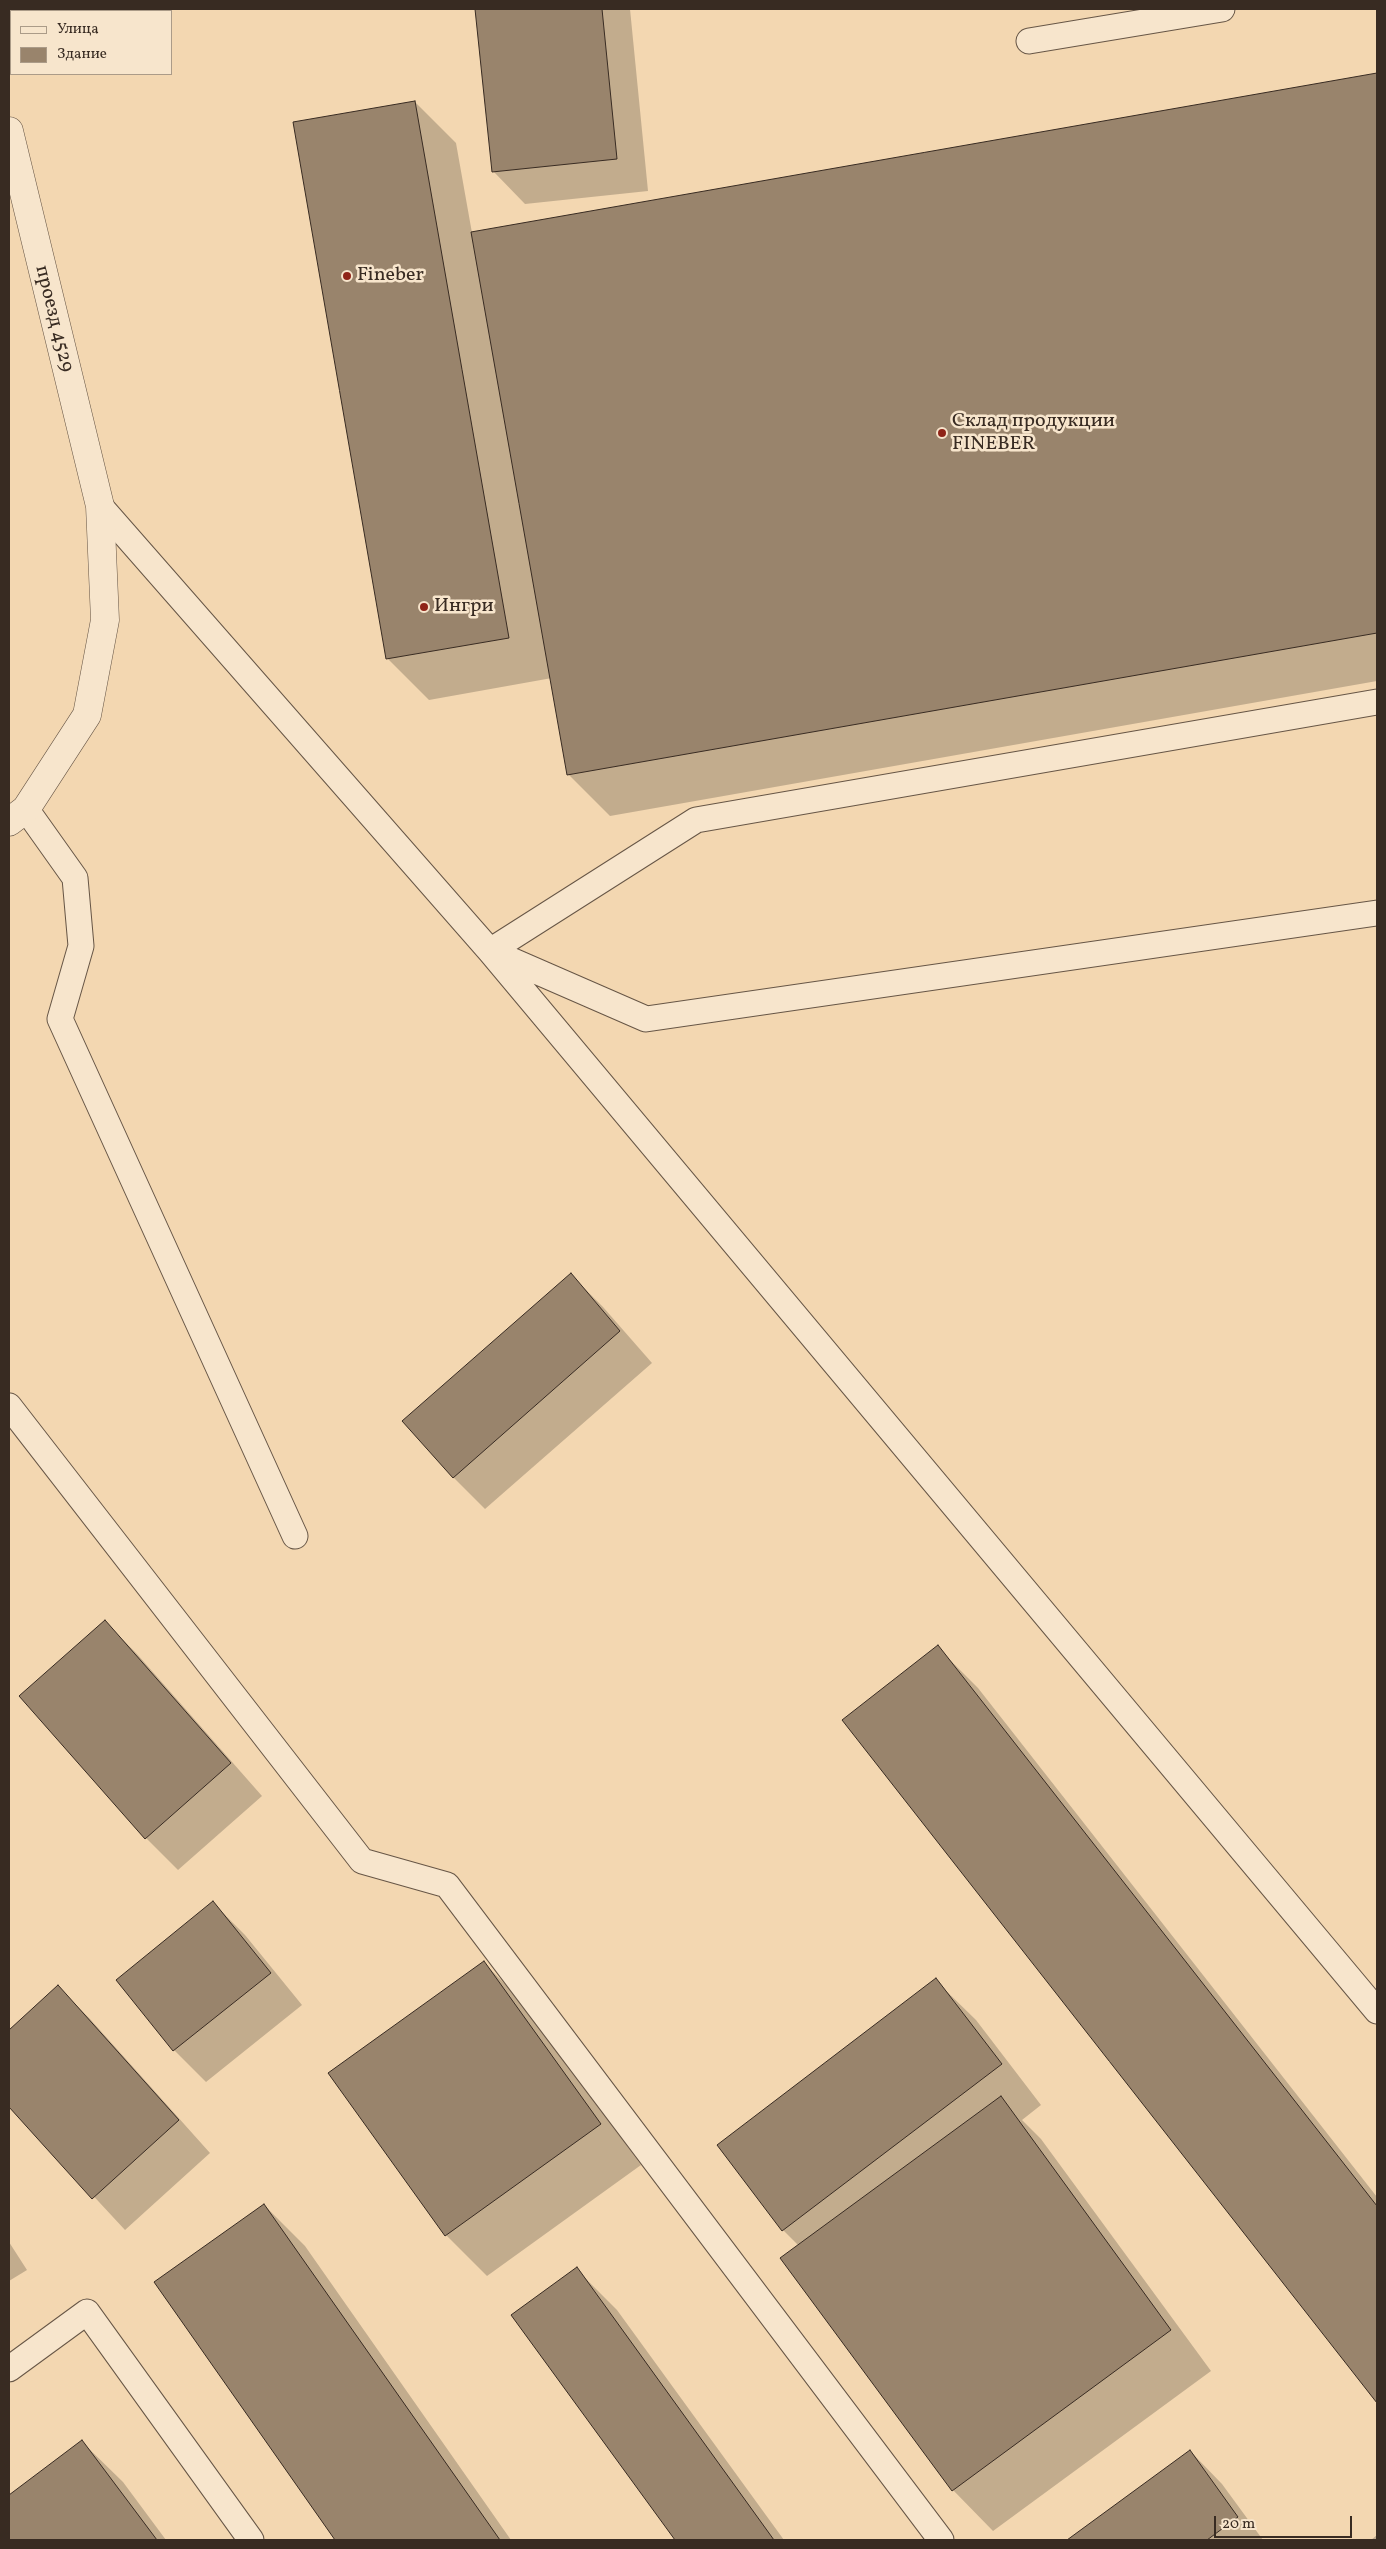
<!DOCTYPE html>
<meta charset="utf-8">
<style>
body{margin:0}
#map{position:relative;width:1386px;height:2549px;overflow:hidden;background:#f3d7b1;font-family:Vollkorn,serif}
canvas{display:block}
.frame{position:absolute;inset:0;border:10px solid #382b22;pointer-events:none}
.legend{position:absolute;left:10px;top:10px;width:162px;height:65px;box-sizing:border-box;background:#f7e5cc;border:1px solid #ab9b88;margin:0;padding:6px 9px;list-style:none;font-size:15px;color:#382b22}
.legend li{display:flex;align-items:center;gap:10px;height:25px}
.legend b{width:25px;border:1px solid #ab9b88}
.scale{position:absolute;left:1214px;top:2516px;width:138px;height:22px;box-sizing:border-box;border:2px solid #382b22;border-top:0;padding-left:6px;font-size:15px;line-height:18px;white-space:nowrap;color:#382b22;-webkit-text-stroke:4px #f7e5cc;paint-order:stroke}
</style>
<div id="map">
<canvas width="1386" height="2549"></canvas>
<div class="frame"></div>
<ul class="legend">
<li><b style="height:6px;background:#f7e5cc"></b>Улица</li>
<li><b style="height:14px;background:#99846c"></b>Здание</li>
</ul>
<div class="scale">20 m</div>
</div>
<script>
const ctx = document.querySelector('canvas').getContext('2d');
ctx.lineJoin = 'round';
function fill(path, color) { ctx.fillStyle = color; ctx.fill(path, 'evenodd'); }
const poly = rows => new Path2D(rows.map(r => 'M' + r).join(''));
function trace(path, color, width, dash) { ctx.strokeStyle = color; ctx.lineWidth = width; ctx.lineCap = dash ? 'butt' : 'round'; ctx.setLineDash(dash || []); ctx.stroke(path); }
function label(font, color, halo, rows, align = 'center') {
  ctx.font = font + ' Vollkorn,serif'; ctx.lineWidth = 5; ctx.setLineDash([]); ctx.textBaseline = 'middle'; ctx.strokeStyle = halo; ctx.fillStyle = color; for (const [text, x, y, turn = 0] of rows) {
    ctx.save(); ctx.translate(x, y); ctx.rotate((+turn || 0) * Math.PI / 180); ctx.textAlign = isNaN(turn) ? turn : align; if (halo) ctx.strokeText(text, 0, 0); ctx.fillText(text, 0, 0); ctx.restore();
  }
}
fill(poly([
 [476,9,630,9,648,191,525,204,493,171],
 [1377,74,1377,681,610,816,569,775,552,678,429,700,388,659,295,123,415,102,456,143,472,233],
 [571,1275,603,1307,652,1363,485,1509,453,1477],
 [105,1622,137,1654,262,1796,178,1870,146,1838],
 [937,1647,978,1688,1377,2197,1377,2401,844,1721],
 [213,1903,245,1935,302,2005,206,2082,174,2050,118,1981],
 [484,1963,525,2004,641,2165,487,2276,446,2235],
 [935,1980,976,2020,1041,2105,1022,2120,1041,2139,1211,2371,993,2531,953,2490,799,2246,783,2230,719,2145],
 [58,1987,90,2019,210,2153,125,2230,9,2105,9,2032],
 [264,2205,305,2246,511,2540,336,2540,155,2282],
 [9,2242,27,2270,9,2281],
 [576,2269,617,2310,784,2540,677,2540,513,2315],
 [82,2442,123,2482,166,2540,9,2540,9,2497],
 [1190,2451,1222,2484,1263,2540,1069,2540],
 [1377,2535,1377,2540,1371,2540]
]), '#0003');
const building = poly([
 [475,9,602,9,617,159,492,172,475,9],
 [1377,73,1377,633,567,775,471,232,1377,73],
 [415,101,509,638,386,659,293,122,415,101],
 [571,1273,620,1331,453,1478,402,1421,571,1273],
 [105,1620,231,1763,145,1839,19,1696,105,1620],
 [938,1645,1377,2206,1377,2403,842,1720,938,1645],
 [213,1901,271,1973,173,2051,116,1980,213,1901],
 [484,1961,601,2124,445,2236,328,2073,484,1961],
 [936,1978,1002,2064,782,2231,717,2145,936,1978],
 [58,1985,179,2120,92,2199,9,2107,9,2030,58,1985],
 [1001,2096,1171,2330,952,2491,780,2258,1001,2096],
 [264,2204,500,2540,335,2540,154,2282,264,2204],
 [577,2267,774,2540,675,2540,511,2315,577,2267],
 [82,2440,157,2540,9,2540,9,2495,82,2440],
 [1190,2450,1238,2517,1207,2540,1067,2540,1190,2450]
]);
fill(building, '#99846c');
trace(building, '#382b22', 1);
const lane = poly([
 [1029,41,1222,9],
 [100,506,490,951,646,1019,1377,913],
 [1377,702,696,820,490,951,1377,2011],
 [26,809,75,878,81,946,60,1019,295,1536],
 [9,1406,362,1861,447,1885,941,2540],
 [9,2369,87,2312,251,2540]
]);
const street = poly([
 [9,131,100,506,105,620,87,715,26,809,9,822]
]);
trace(lane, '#675646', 27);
trace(street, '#675646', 29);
trace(lane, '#f7e5cc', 25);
trace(street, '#f7e5cc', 28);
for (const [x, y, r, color] of [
 [347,276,5,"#8f2418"],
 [942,433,5,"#8f2418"],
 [424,607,5,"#8f2418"]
]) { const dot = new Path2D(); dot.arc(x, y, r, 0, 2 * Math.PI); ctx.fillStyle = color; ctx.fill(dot); trace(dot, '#f7e5cc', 2); }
label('20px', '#382b22', '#f7e5cc', [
 ["Fineber",357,276],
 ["Склад продукции",952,422],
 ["FINEBER",952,445],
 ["Ингри",434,607]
], 'left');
label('20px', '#382b22', '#f7e5cc', [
 ["проезд 4529",53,319,76]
]);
</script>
